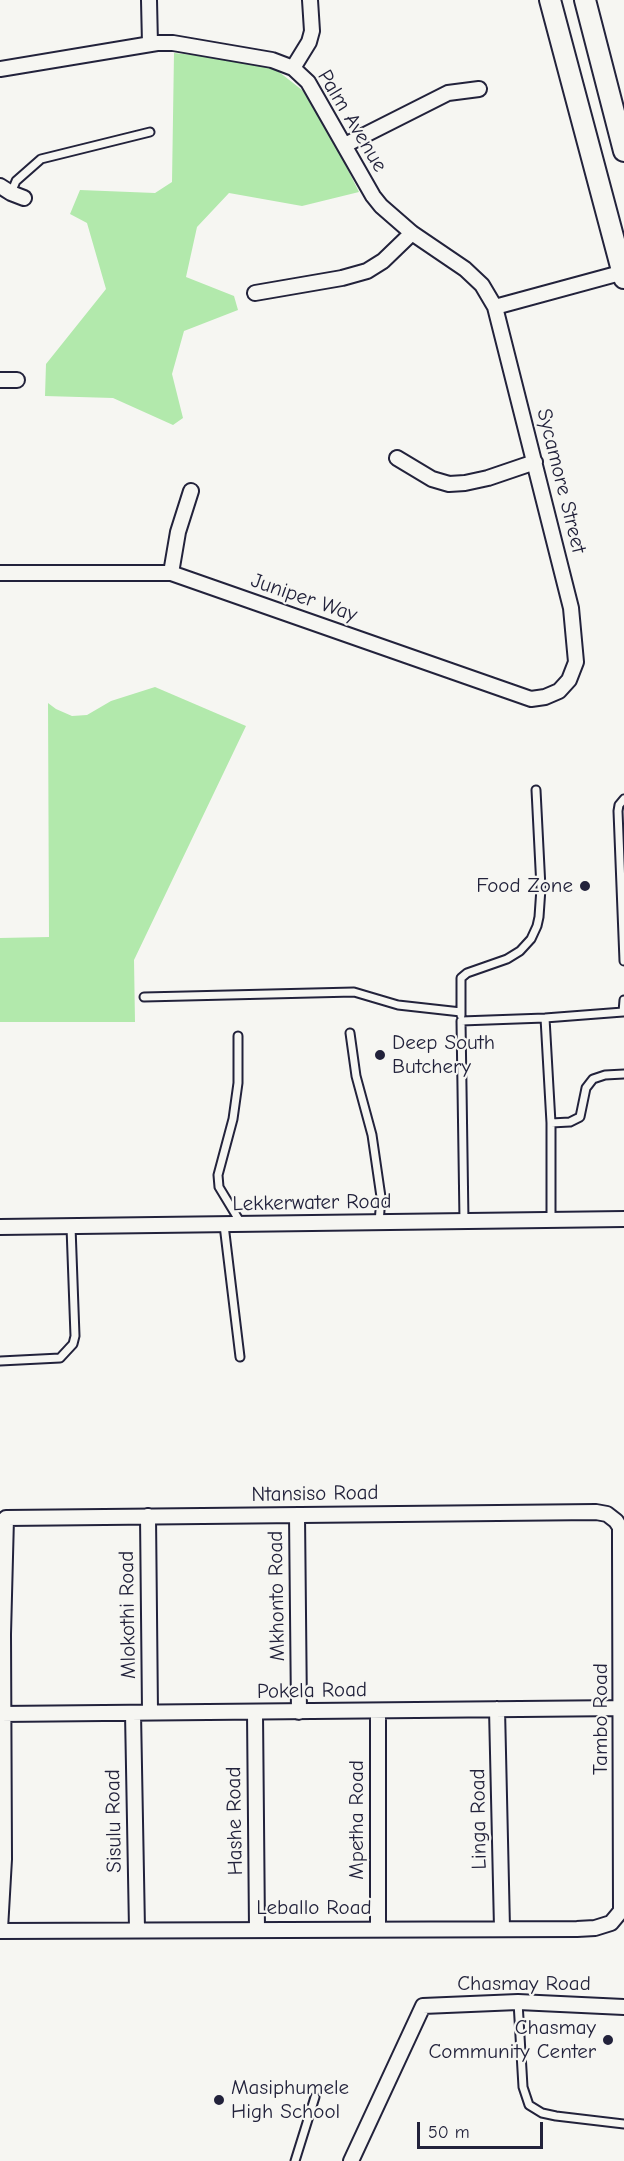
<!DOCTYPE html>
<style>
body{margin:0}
#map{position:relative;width:624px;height:2161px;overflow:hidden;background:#f6f6f2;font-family:"Comic Neue",sans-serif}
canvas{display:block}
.scale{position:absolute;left:417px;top:2122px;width:126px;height:27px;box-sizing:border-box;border:3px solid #22223b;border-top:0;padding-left:8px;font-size:18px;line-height:21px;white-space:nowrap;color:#22223b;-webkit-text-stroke:4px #f6f6f2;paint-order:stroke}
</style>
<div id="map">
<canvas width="624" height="2161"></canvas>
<div class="scale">50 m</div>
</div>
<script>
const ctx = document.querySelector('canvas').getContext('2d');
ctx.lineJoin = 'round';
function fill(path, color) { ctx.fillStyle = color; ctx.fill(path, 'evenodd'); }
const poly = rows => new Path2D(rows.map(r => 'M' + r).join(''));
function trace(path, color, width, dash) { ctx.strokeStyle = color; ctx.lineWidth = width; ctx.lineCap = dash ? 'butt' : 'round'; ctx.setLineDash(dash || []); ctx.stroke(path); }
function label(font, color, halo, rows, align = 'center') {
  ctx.font = font + ' "Comic Neue",sans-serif'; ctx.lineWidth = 4.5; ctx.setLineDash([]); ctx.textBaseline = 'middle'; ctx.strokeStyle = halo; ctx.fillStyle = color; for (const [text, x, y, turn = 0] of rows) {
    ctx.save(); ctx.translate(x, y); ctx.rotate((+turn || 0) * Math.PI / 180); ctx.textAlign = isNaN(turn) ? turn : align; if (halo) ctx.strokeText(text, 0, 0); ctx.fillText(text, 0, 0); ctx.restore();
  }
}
fill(poly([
 [174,53,212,57,274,68,302,90,326,126,359,192,302,206,229,193,197,227,186,277,234,296,238,310,184,331,172,374,183,418,173,425,113,398,45,396,46,364,106,289,87,223,70,214,80,190,155,193,172,182],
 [155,687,246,726,134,960,135,1022,0,1022,0,938,49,937,48,703,56,709,72,716,87,715,111,701]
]), '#b2e9ac');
const service = poly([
 [11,193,16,181,41,159,150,132],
 [624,799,619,805,618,811,624,961],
 [144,997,354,992,398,1005,461,1012],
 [461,1015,461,978,467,973,507,959,520,951,531,939,537,926,539,917,541,888,536,790],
 [545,1018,551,1123,551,1220],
 [350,1033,356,1076,372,1135,381,1197,379,1223],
 [238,1036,238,1083,233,1119,218,1175,219,1187,242,1225],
 [551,1123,570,1122,580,1117,586,1088,593,1079,605,1075,624,1074],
 [464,1221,461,1021,545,1018,623,1012,624,1000],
 [224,1225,240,1357],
 [0,1361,60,1358,73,1344,75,1336,71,1227],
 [518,2002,523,2087,529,2105,542,2113,556,2116,624,2124],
 [295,2161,315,2097]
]);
const minor = poly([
 [149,0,150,44],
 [293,68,309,42,312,31,310,0],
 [0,69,157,43,173,43,272,60,293,68,308,82,373,196,381,206,412,233,465,269,482,285,495,307,571,608,576,662,569,680,559,691,545,697,531,699,171,573,0,573],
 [345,145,448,93,479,89],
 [0,186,11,193,24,198],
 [255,293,342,278,367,271,383,261,412,233],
 [495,307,624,272],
 [0,380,17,380],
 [397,458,432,479,449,484,465,483,488,478,535,462],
 [171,573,178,532,191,491],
 [0,1227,624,1219],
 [297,1515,299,1712],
 [148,1516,150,1712],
 [497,1709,502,1928],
 [133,1713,137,1929],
 [255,1713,257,1929],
 [0,1714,624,1708],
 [0,1929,4,1859,3,1634,6,1518,596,1512,607,1514,616,1521,620,1527,620,1546,621,1911,611,1923,595,1928,577,1929,0,1931],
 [378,1929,378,1711],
 [351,2161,423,2006,518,2002,624,2007]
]);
const secondary = poly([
 [550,0,624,278],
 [585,0,624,151]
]);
trace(service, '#22223b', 11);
trace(minor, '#22223b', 18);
trace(secondary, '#22223b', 24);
trace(service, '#f6f6f2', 7);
trace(minor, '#f6f6f2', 14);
trace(secondary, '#f6f6f2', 20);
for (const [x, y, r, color] of [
 [585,886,6,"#22223b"],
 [380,1055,6,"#22223b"],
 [608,2040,6,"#22223b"],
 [219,2100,6,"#22223b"]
]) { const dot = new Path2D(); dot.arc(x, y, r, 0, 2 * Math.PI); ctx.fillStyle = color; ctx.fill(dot); trace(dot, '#f6f6f2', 2); }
label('21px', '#22223b', '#f6f6f2', [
 ["Palm Avenue",352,121,59],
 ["Sycamore Street",561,481,76],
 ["Juniper Way",304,598,19],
 ["Lekkerwater Road",312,1203,-1],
 ["Ntansiso Road",315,1494,-1],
 ["Mkhonto Road",277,1596,-91],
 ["Mlokothi Road",128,1615,-91],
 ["Pokela Road",312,1691,-1],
 ["Tambo Road",601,1719,-90],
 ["Linga Road",479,1819,-91],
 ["Mpetha Road",357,1820,-90],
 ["Sisulu Road",114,1821,-91],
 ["Hashe Road",235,1821,-91],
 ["Leballo Road",314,1908],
 ["Chasmay Road",524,1984]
]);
label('21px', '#22223b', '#f6f6f2', [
 ["Food Zone",573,886],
 ["Deep South",392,1043,"left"],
 ["Butchery",392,1067,"left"],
 ["Chasmay",596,2028],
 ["Community Center",596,2052],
 ["Masiphumele",231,2088,"left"],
 ["High School",231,2112,"left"]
], 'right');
</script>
